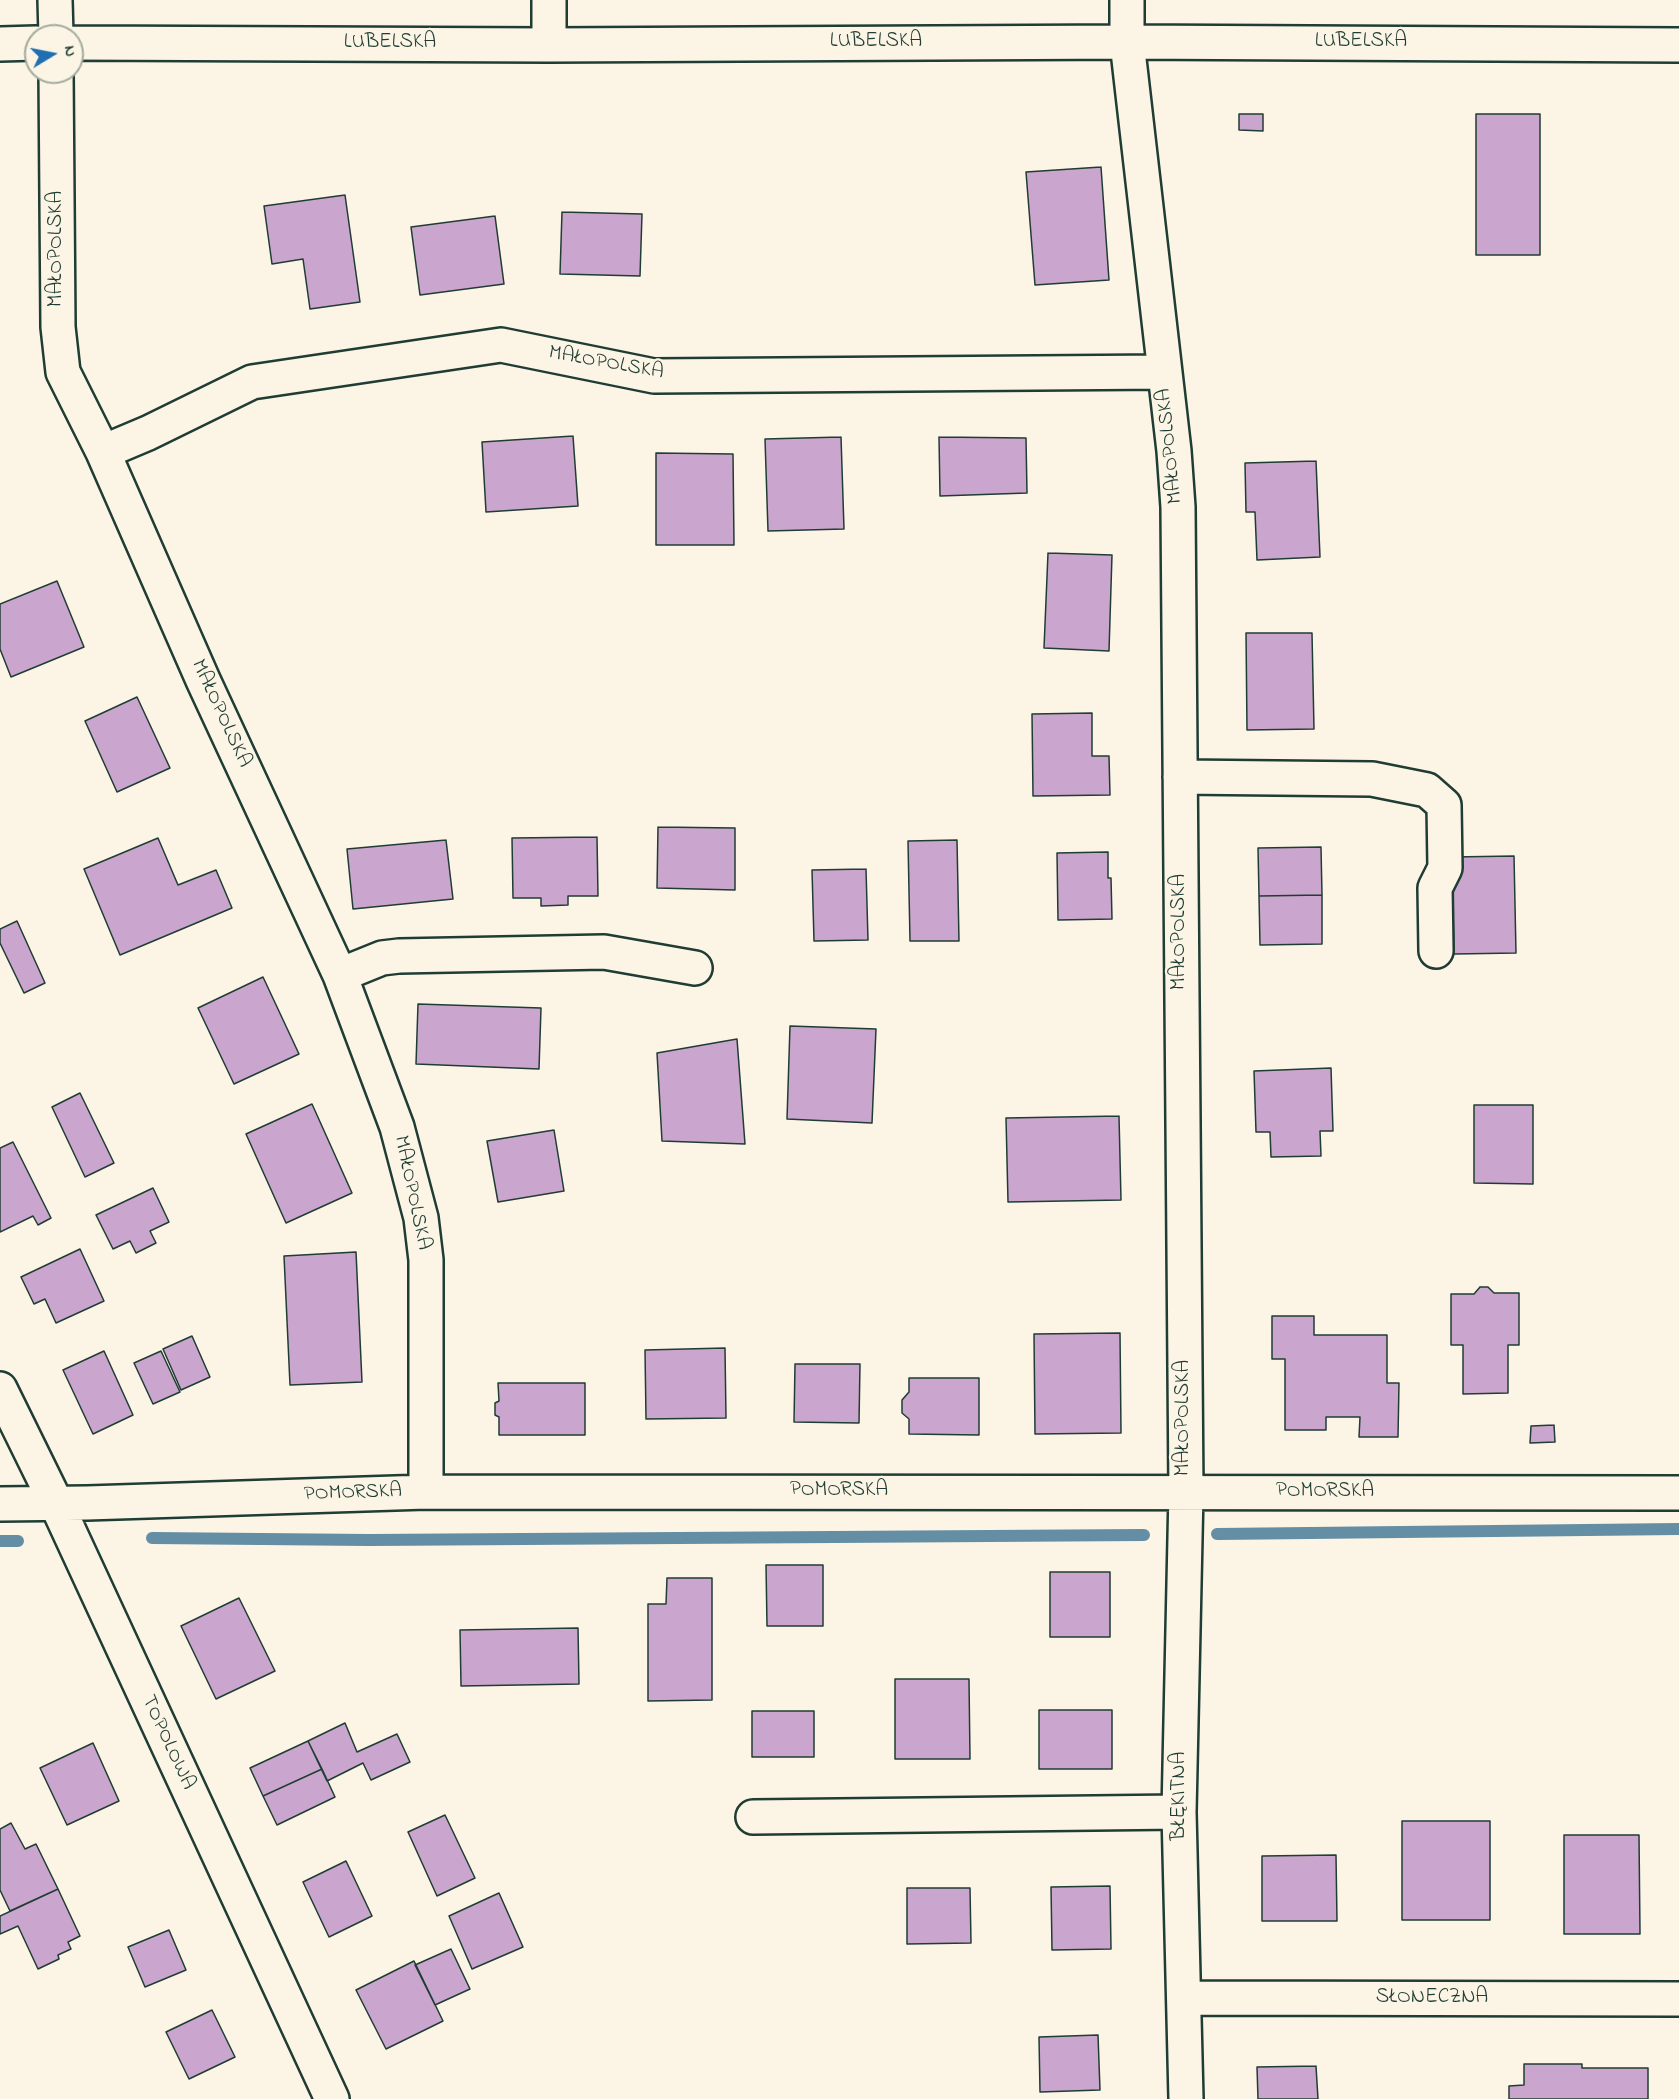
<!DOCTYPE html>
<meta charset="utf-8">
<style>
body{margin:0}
#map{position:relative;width:1679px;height:2099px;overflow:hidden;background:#fcf5e5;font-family:"Indie Flower",sans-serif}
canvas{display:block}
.north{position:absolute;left:24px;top:24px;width:60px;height:60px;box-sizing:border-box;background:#fcf5e5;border:2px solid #a4ab9e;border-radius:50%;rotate:80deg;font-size:16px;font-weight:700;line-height:24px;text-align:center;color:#1f3d34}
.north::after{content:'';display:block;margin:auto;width:21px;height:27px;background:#1f6fb2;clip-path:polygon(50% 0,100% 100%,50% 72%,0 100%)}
</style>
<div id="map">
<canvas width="1679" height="2099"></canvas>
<div class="north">N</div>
</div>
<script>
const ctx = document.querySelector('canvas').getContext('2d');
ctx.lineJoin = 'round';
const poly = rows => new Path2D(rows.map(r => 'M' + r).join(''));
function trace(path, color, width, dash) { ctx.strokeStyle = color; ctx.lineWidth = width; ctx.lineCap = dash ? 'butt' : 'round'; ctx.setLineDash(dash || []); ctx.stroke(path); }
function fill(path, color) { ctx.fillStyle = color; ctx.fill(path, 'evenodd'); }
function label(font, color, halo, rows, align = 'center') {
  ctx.font = font + ' "Indie Flower",sans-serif'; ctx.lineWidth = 4.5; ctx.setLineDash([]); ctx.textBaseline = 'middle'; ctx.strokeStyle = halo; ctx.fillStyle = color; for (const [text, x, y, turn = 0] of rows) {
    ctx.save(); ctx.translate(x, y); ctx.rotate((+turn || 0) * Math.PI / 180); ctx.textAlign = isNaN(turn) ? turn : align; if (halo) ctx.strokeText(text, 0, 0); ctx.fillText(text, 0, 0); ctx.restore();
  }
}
trace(poly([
 [1217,1534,1679,1529],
 [152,1538,369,1540,1144,1535],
 [0,1541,18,1541]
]), '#638ea4', 12);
const building = poly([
 [1239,114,1263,114,1263,131,1239,130,1239,114],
 [1476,114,1540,114,1540,255,1476,255,1476,114],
 [1101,167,1109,280,1035,285,1026,172,1101,167],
 [345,195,360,302,310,309,303,259,272,264,264,206,345,195],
 [562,212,642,214,640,276,560,274,562,212],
 [495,216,504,284,420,295,411,227,495,216],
 [573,436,578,506,486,512,482,442,573,436],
 [841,437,844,529,768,531,765,439,841,437],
 [939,437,1026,438,1027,493,940,496,939,437],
 [656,453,733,454,734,545,656,545,656,453],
 [1316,461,1320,557,1257,560,1255,512,1246,512,1245,463,1316,461],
 [1048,553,1112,555,1109,651,1044,648,1048,553],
 [57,581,84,647,11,677,0,649,0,604,57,581],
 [1246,633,1312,633,1314,729,1247,730,1246,633],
 [137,697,170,768,117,792,85,721,137,697],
 [1092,713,1092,756,1109,756,1110,795,1033,796,1032,714,1092,713],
 [658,827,735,828,735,890,657,888,658,827],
 [597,837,598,896,568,896,568,905,541,906,541,898,513,898,512,838,597,837],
 [158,838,178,885,216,870,232,908,120,955,84,869,158,838],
 [446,840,453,899,353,909,347,849,446,840],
 [957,840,959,941,910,941,908,841,957,840],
 [1321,847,1322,895,1259,896,1258,848,1321,847],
 [1108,852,1108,878,1111,878,1112,919,1058,920,1057,853,1108,852],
 [1514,856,1516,953,1454,954,1452,857,1514,856],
 [866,869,868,940,814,941,812,870,866,869],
 [1322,895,1322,944,1260,945,1259,896,1322,895],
 [17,921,45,983,24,993,0,943,0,929,17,921],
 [263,977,299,1054,234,1084,198,1008,263,977],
 [418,1004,541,1008,539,1069,416,1064,418,1004],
 [790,1026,876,1029,872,1123,787,1119,790,1026],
 [737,1039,745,1144,662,1141,657,1053,737,1039],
 [1331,1068,1333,1131,1320,1131,1321,1156,1271,1157,1270,1132,1256,1132,1254,1071,1331,1068],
 [80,1093,114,1163,85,1177,52,1107,80,1093],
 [312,1104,352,1193,286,1223,246,1134,312,1104],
 [1474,1105,1533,1105,1533,1184,1474,1183,1474,1105],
 [1119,1116,1121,1200,1008,1202,1006,1118,1119,1116],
 [554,1130,564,1191,498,1202,487,1141,554,1130],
 [13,1142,51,1218,38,1225,33,1216,0,1232,0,1148,13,1142],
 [153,1188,169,1222,150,1231,156,1243,136,1253,130,1241,113,1249,96,1215,153,1188],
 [80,1249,104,1301,56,1323,45,1299,34,1304,21,1277,80,1249],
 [356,1252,362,1382,290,1385,284,1256,356,1252],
 [1480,1287,1488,1287,1494,1293,1519,1293,1519,1345,1508,1345,1508,1393,1463,1394,1463,1345,1451,1345,1451,1294,1474,1294,1480,1287],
 [1272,1316,1314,1316,1314,1335,1387,1335,1387,1383,1399,1383,1398,1437,1359,1437,1360,1417,1326,1417,1326,1430,1285,1430,1285,1359,1272,1359,1272,1316],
 [1120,1333,1121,1433,1035,1434,1034,1334,1120,1333],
 [192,1336,210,1377,181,1390,163,1349,192,1336],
 [725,1348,726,1418,646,1419,645,1350,725,1348],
 [104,1351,133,1415,93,1434,63,1370,104,1351],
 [161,1351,180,1392,153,1404,134,1363,161,1351],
 [795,1364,860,1364,859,1423,794,1422,795,1364],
 [909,1378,979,1378,979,1435,909,1434,909,1419,902,1413,902,1400,909,1392,909,1378],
 [498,1383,585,1383,585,1435,499,1435,499,1417,495,1415,495,1403,499,1401,498,1383],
 [1554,1425,1555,1442,1530,1443,1531,1426,1554,1425],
 [766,1565,823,1565,823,1626,767,1626,766,1565],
 [1050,1572,1110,1572,1110,1637,1050,1637,1050,1572],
 [667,1578,712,1578,712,1700,648,1701,648,1604,666,1604,667,1578],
 [239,1598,275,1671,216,1699,181,1626,239,1598],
 [578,1628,579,1684,461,1686,460,1630,578,1628],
 [895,1679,969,1679,970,1759,895,1759,895,1679],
 [1039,1710,1112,1710,1112,1769,1039,1769,1039,1710],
 [752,1711,814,1711,814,1757,752,1757,752,1711],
 [345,1723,357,1752,397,1734,410,1762,371,1780,363,1763,327,1781,308,1741,345,1723],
 [308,1741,322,1769,263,1796,250,1768,308,1741],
 [93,1743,119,1801,67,1825,40,1768,93,1743],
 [322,1769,335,1797,277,1825,263,1796,322,1769],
 [445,1815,475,1878,437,1896,408,1832,445,1815],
 [1402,1821,1490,1821,1490,1920,1402,1920,1402,1821],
 [11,1823,25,1849,36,1844,58,1889,10,1911,0,1890,0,1829,11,1823],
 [1564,1835,1639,1835,1640,1934,1564,1934,1564,1835],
 [1336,1855,1337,1921,1262,1921,1262,1856,1336,1855],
 [346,1861,372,1916,329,1937,303,1882,346,1861],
 [1110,1886,1111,1949,1052,1950,1051,1887,1110,1886],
 [907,1888,970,1888,971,1943,907,1944,907,1888],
 [58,1889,80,1936,68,1942,71,1949,58,1955,59,1959,38,1969,18,1926,0,1934,0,1916,58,1889],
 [499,1893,523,1947,472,1969,449,1916,499,1893],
 [169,1930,186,1970,145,1987,128,1947,169,1930],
 [451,1949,470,1989,435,2005,415,1965,451,1949],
 [414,1961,443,2021,386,2049,356,1990,414,1961],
 [212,2010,235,2057,189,2079,166,2032,212,2010],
 [1098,2035,1100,2090,1040,2092,1039,2037,1098,2035],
 [1524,2064,1582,2064,1582,2068,1648,2068,1648,2099,1509,2099,1509,2086,1524,2085,1524,2064],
 [1316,2066,1318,2099,1258,2099,1257,2067,1316,2066]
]);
fill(building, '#caa5cd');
trace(building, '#1f3d34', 1.5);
const street = poly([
 [55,0,56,36],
 [1127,0,1127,42,1174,451,1178,507,1186,1492,1179,1812,1186,2099],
 [72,43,549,45,1127,42,1679,45],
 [0,44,36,43],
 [549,45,549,0],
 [56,72,58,327,63,372,103,452,203,680,340,975,397,1127,421,1218,426,1260,426,1492],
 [103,452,148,433,252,382,501,345,654,376,1164,372],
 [1180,777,1372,779,1427,790,1444,805,1445,868,1435,888,1436,951],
 [340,975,382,958,399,956,604,952,695,968],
 [0,1389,56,1503,332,2099],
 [0,1504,87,1503,426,1492,1679,1493],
 [753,1817,1179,1812],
 [1185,1998,1679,1999]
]);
trace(street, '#1f3d34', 38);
trace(street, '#fcf5e5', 33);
label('21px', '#1f3d34', '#fcf5e5', [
 ["LUBELSKA",876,43],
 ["LUBELSKA",1361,43],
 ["LUBELSKA",390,44],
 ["MAŁOPOLSKA",58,249,-90],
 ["MAŁOPOLSKA",606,364,10],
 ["MAŁOPOLSKA",1171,446,-96],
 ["MAŁOPOLSKA",220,714,65],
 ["MAŁOPOLSKA",1181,932,-90],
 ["MAŁOPOLSKA",411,1193,78],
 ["MAŁOPOLSKA",1185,1418,-90],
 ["POMORSKA",839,1492],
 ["POMORSKA",1325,1493],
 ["POMORSKA",353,1494,-2],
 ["TOPOLOWA",167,1743,65],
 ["BŁĘKITNA",1181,1796,-90],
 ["SŁONECZNA",1432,1999]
]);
</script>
